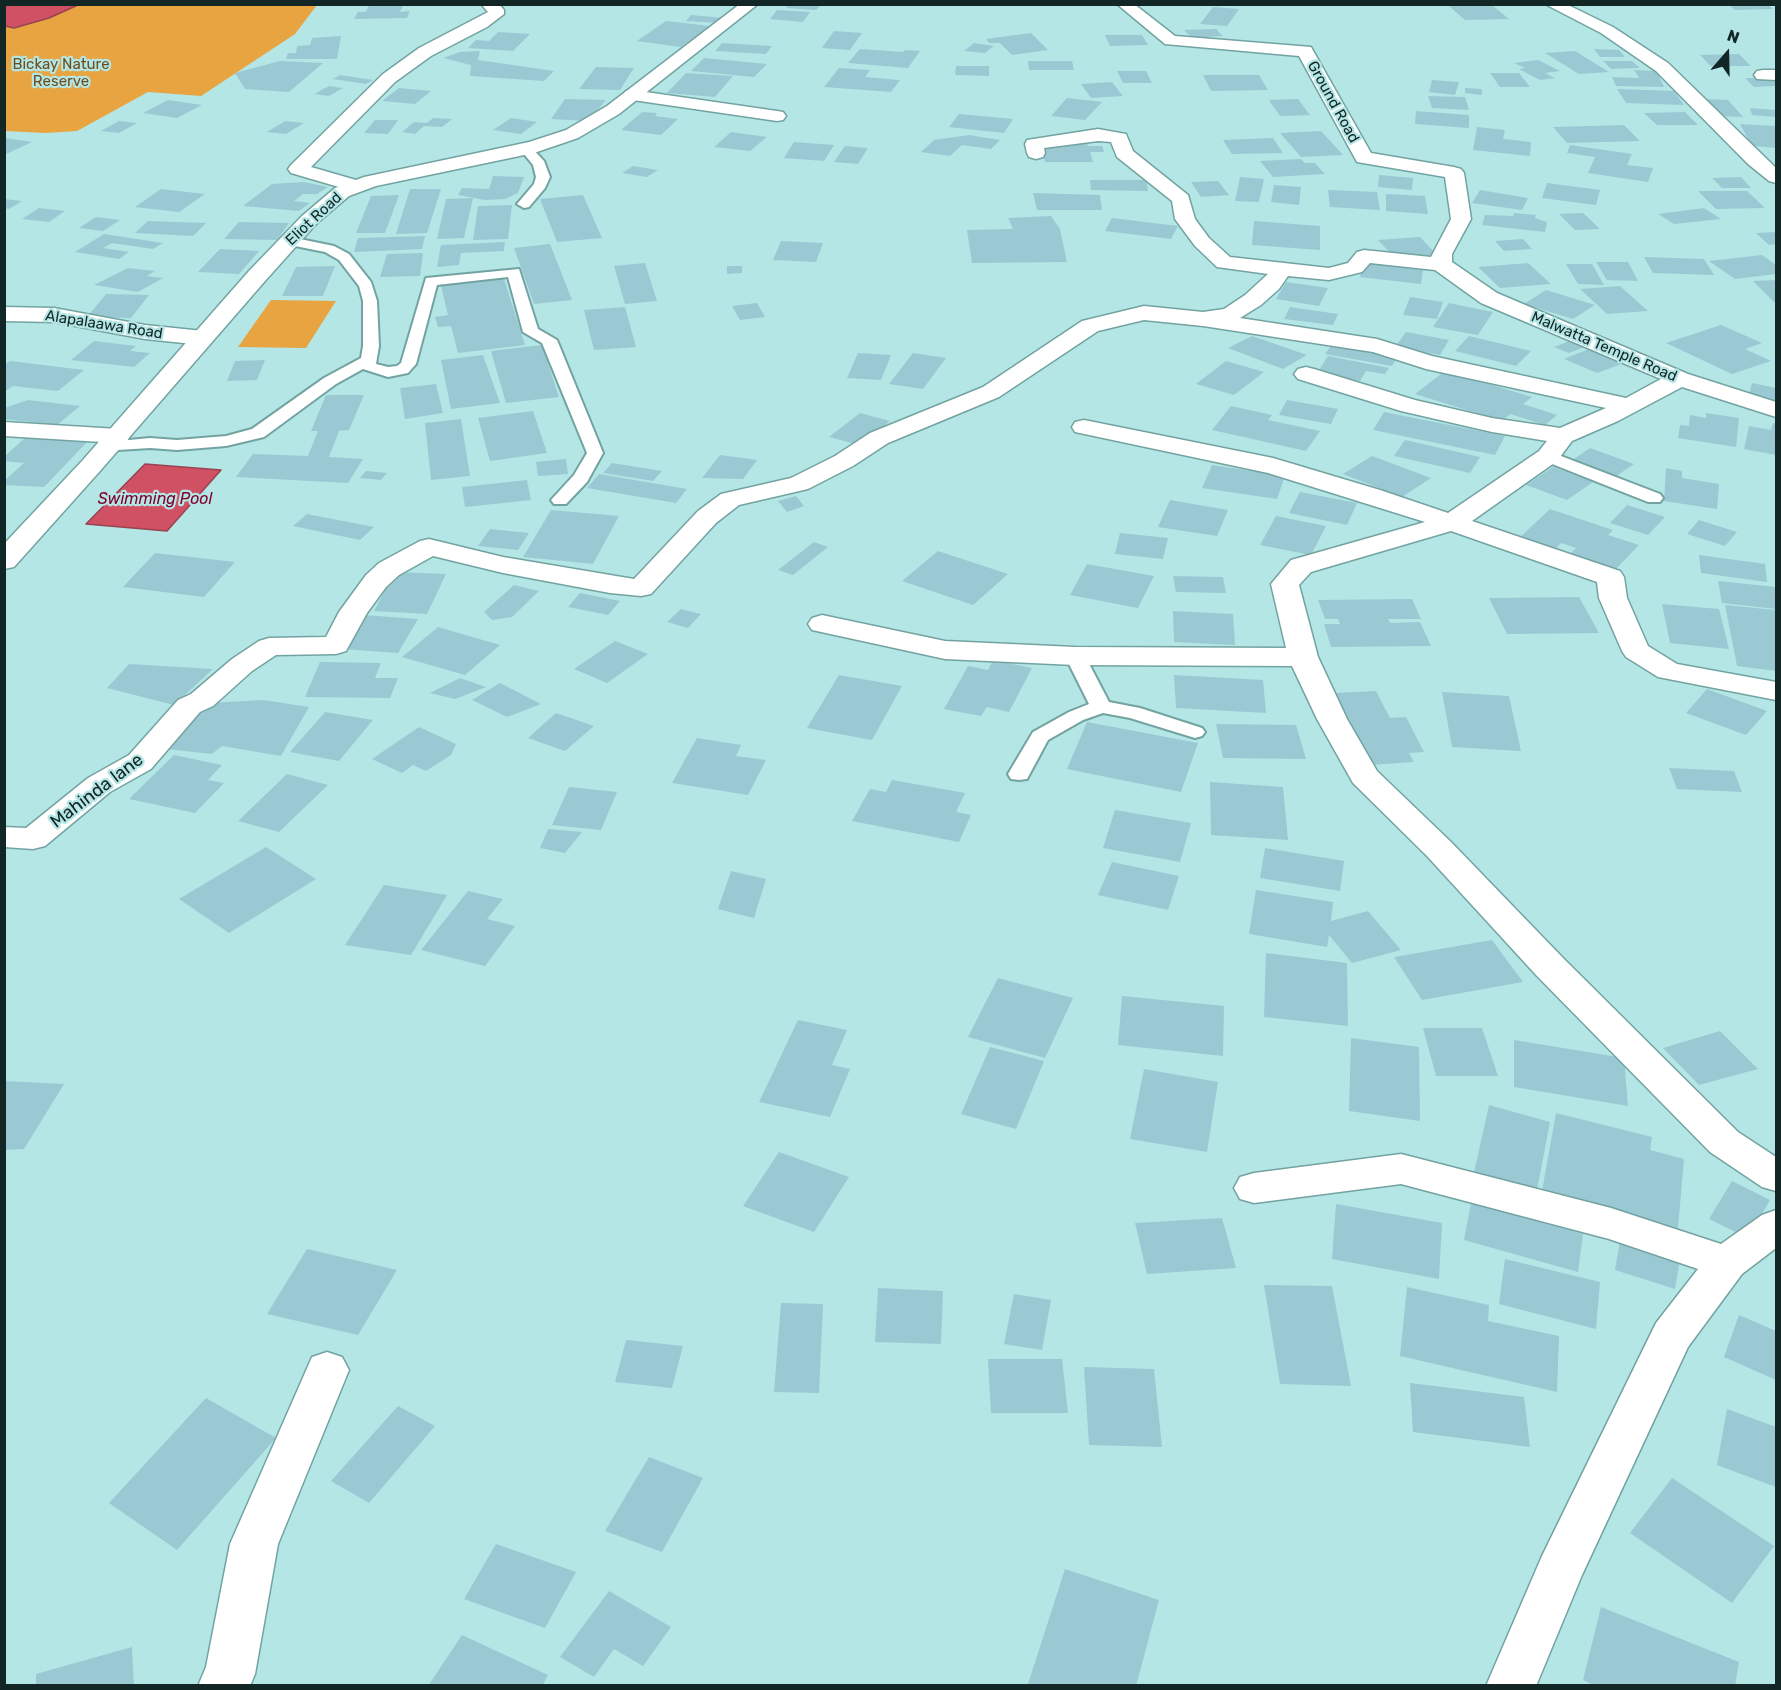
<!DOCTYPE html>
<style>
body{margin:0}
#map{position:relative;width:1781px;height:1690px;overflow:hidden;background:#b4e6e5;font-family:Rubik,sans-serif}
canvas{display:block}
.frame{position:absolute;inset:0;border:6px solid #132626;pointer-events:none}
.north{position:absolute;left:1697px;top:24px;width:60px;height:60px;-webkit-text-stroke:4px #b4e6e5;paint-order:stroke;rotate:20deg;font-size:16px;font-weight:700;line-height:24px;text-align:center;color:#132626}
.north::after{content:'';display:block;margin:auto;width:21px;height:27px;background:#132626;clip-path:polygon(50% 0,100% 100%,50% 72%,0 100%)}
</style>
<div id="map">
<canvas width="1781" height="1690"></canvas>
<div class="frame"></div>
<div class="north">N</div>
</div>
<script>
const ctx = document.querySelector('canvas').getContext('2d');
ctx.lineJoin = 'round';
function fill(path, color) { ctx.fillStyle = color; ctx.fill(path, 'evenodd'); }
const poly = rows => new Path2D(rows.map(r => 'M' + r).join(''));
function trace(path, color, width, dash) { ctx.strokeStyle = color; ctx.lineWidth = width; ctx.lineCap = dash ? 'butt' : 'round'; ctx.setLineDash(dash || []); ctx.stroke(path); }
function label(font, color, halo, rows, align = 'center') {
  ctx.font = font + ' Rubik,sans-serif'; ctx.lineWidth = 4.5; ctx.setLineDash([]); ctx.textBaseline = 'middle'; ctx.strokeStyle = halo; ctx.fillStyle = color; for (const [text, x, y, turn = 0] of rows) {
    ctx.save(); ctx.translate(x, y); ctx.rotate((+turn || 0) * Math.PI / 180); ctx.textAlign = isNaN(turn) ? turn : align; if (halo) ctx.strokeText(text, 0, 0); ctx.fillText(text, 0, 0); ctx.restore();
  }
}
fill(poly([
 [78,5,317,5,295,34,201,96,148,92,77,131,46,133,5,131,5,26,14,28,49,18],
 [271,300,336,301,306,348,238,347]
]), '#e7a440');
const water = poly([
 [5,4,78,4,78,5,49,18,14,28,5,26,5,4],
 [145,464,221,470,167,531,86,524,145,464]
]);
fill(water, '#d05064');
trace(water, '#974351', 1.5);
fill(poly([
 [790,4,822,4,816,10,786,8],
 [1728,4,1767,4,1773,9,1735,10],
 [369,5,403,5,400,12,410,11,407,18,354,19,358,12,366,12],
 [1492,5,1509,19,1465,20,1449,6],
 [1213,7,1239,9,1227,26,1200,24],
 [777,10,810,12,803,22,770,19],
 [691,15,725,18,720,23,686,21],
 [666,21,710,26,681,47,637,41],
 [1216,29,1223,36,1192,38,1184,30],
 [834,31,862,33,850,50,822,48],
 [498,32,530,34,513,51,468,48,476,40,489,41],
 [1031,33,1048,50,1012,55,1000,43,989,43,986,39],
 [1105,35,1142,35,1148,45,1110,46],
 [341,36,337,59,286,59,288,53,296,53,297,46,310,45,312,38],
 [722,43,772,46,766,54,715,51],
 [974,43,994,46,985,53,964,51],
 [860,49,903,52,905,50,920,51,908,68,848,63],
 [1594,49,1619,50,1625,57,1600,57],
 [480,51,478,60,554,71,544,81,470,76,471,65,443,58,460,52],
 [1575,51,1609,72,1579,74,1545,53],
 [1739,54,1751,66,1711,66,1700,55],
 [704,58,767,64,754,77,691,71],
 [1538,60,1560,71,1545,73,1555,78,1540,80,1519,69,1525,68,1514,63],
 [280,61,323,63,289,92,245,89,235,73],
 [1028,61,1072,61,1074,70,1029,70],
 [1603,61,1632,61,1640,68,1611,69],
 [956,66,989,66,989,76,955,75],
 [596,67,634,68,620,90,579,89],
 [839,68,870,70,865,77,900,80,891,92,824,87],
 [1634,70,1657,71,1664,87,1616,86,1612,77,1639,78],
 [1117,71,1146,71,1152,83,1123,83],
 [686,73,733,76,715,97,667,93],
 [1490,73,1519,73,1530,87,1500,87],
 [340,75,373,80,366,84,333,79],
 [1203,75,1259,75,1268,90,1211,91],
 [1745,78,1776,78,1776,86,1754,87],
 [1432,80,1459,82,1455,95,1429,92],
 [1112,82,1123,96,1091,98,1081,84],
 [329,86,343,88,329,96,314,94],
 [399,88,431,91,415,104,382,101],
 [1465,88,1482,89,1482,95,1465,93],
 [1617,89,1674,91,1684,105,1626,103],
 [1428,96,1465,97,1469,110,1432,108],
 [1067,98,1102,102,1085,120,1051,116],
 [565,99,606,100,588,121,551,119],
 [1298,99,1310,115,1280,116,1269,100],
 [1702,99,1728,100,1743,117,1716,116],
 [168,100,202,105,177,118,143,113],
 [1750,108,1776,110,1776,117,1752,115],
 [1416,111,1469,115,1469,128,1415,124],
 [642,112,657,113,655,116,678,119,661,135,621,130],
 [1685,112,1698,125,1657,125,1644,113],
 [959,114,1013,119,1004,133,949,127],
 [433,118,452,119,442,127,424,126,415,134,402,132,414,122,427,123],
 [511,118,537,122,521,134,493,130],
 [375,120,398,120,388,134,364,133],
 [119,121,137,123,119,133,101,131],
 [285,121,304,123,286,134,267,132],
 [1740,124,1775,126,1776,148,1752,146],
 [1624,125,1640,141,1567,143,1553,127],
 [1477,127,1505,130,1503,139,1531,142,1530,156,1473,150],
 [1321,131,1343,155,1301,157,1280,133],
 [731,132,767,137,750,151,714,147],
 [969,135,1000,140,991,149,962,145,950,156,921,152,934,140],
 [6,138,32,142,4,155],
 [1273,138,1283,153,1232,154,1223,140],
 [1039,141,1086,141,1088,146,1102,146,1104,152,1090,152,1093,162,1045,162],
 [794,142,834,145,824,161,784,158],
 [1570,145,1632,154,1627,165,1653,168,1648,182,1588,173,1595,157,1567,153],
 [845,146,868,148,858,164,834,162],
 [1301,159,1305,163,1315,163,1325,174,1273,177,1260,161],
 [633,166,658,170,647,177,622,173],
 [1379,175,1413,178,1412,190,1378,187],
 [493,176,524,177,518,193,505,199,485,200,458,195,462,188,489,189],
 [1240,177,1264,179,1259,202,1235,201],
 [1741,177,1751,188,1722,188,1712,178],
 [1090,180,1146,180,1148,191,1091,190],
 [1218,181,1229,195,1201,197,1191,182],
 [304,182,328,187,317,194,303,194,294,201,310,203,299,211,243,206,272,184],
 [1547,183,1600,190,1596,205,1542,198],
 [1274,185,1301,187,1299,205,1271,202],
 [161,189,205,194,179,212,135,207],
 [410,189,441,189,427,233,396,234],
 [1328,190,1377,192,1380,210,1330,207],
 [1480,190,1528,198,1522,210,1472,203],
 [1698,191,1747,191,1765,208,1716,209],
 [1033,193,1100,195,1102,210,1037,210],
 [1386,194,1425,196,1428,214,1386,211],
 [399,195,385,233,356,233,371,196],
 [583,195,602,238,557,242,540,199],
 [473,198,464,238,437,239,446,199],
 [4,199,22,201,9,209,4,208],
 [512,205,508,239,473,240,478,206],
 [39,208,65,211,49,222,22,219],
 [1704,208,1721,219,1674,224,1658,214],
 [1514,213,1536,215,1535,218,1547,222,1545,232,1482,225,1485,215,1513,216],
 [1583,213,1600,229,1575,230,1559,214],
 [1051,216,1060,229,1067,262,972,263,967,230,1013,229,1008,218],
 [96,217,120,220,103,231,79,228],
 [1112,218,1178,226,1171,239,1105,231],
 [148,221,206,223,193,236,135,233],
 [1254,221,1320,226,1320,250,1252,245],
 [239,222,289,223,277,240,224,239],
 [1776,232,1776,244,1769,245,1756,233],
 [104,234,163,243,153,249,112,243,103,248,129,252,119,259,75,252],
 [425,236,422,249,354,252,358,238],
 [1420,237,1437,255,1395,258,1378,240],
 [1523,239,1532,249,1504,251,1495,241],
 [781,241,823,243,816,262,773,260],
 [505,242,504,251,461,253,459,265,437,267,441,245],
 [550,244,572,300,534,304,514,248],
 [220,249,259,251,239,274,198,272],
 [423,253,420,276,380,277,387,254],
 [1762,255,1776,265,1776,274,1735,279,1709,261],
 [1644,257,1704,259,1714,275,1653,273],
 [1596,262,1628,262,1638,281,1607,280],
 [645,263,657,301,625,304,614,266],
 [1363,263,1423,270,1421,284,1360,277],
 [1528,263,1551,284,1500,288,1478,267],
 [1566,264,1592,264,1604,285,1578,284],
 [335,266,323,296,282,296,296,267],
 [727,266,742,266,742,273,727,274],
 [128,268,155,271,147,276,163,278,138,292,94,285],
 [504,279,525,345,458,353,451,326,438,327,435,317,448,315,441,286],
 [1776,280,1776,302,1774,302,1753,281],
 [1286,282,1328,288,1319,306,1276,299],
 [1620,286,1648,311,1607,314,1580,289],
 [1546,290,1595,305,1573,319,1524,304],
 [106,294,149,295,131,318,87,317],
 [1410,297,1443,302,1437,319,1403,315],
 [757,303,765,317,740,320,732,306],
 [1449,303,1493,312,1478,335,1433,327],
 [625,307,636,347,594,350,584,310],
 [1290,307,1338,314,1333,325,1284,319],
 [1721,325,1762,343,1745,349,1771,361,1732,374,1666,343],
 [1406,332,1449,340,1440,355,1395,347],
 [1252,336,1307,355,1283,369,1228,348],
 [1469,336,1531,351,1516,366,1455,351],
 [1577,338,1592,344,1569,353,1554,347],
 [94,341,136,346,130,351,150,353,134,367,71,360],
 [1333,343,1399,354,1392,366,1325,354],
 [542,345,559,397,506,403,491,351],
 [1594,347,1627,362,1597,373,1564,359],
 [858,353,891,355,881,380,847,378],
 [913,353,946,358,923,389,889,384],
 [483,355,500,403,451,409,441,360],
 [1328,356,1389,368,1385,374,1366,371,1360,381,1317,373],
 [265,360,257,380,227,381,235,361],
 [10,361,84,370,58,391,13,386,4,392,4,365],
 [1226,361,1264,372,1234,395,1196,384],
 [1445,371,1532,397,1523,404,1557,415,1545,425,1510,414,1502,421,1415,394],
 [1752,383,1776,388,1776,403,1748,397],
 [436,384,443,413,405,419,400,388],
 [326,395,364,395,349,430,339,431,329,457,363,459,348,483,236,477,253,454,308,456,318,431,311,431],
 [28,400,80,406,57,425,4,419,4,408],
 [1287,400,1338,409,1331,424,1279,415],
 [1231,406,1272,415,1268,420,1320,431,1306,451,1212,430],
 [533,411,547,453,490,461,478,418],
 [1384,412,1505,436,1495,455,1373,430],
 [860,413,890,421,859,445,829,437],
 [1706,413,1739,418,1736,447,1678,438,1680,425,1689,426,1690,415,1706,418],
 [461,419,470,476,431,480,425,423],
 [1773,423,1776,424,1776,455,1744,449,1749,426,1771,430],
 [28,435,89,440,44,487,4,485,4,481,24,463,4,461,4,457],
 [1405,440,1480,457,1470,473,1394,456],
 [1590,448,1634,464,1615,477,1571,461],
 [720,455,757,460,743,479,702,478],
 [1372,456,1431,478,1402,497,1343,474],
 [566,459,568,474,538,476,536,462],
 [612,463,662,471,653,481,603,473],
 [1212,465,1285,476,1277,499,1202,488],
 [1553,467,1593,482,1567,500,1526,485],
 [1666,468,1682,471,1682,478,1719,484,1717,509,1664,501],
 [366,471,387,473,381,480,360,478],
 [599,474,687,489,676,503,587,488],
 [527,480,531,500,465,507,462,487],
 [1300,492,1357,503,1347,525,1289,513],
 [796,496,804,506,787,512,778,501],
 [1170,500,1228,510,1217,536,1158,527],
 [1627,505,1665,517,1648,535,1610,523],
 [1550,509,1613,530,1608,535,1639,545,1614,571,1569,555,1576,548,1561,543,1552,552,1517,540],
 [551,510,619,516,593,564,523,557],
 [307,514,374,527,360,540,293,526],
 [1276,516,1326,526,1311,555,1260,545],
 [1699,520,1737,532,1725,546,1687,534],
 [490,529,529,533,518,550,478,546],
 [1120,533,1168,538,1163,559,1115,554],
 [814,542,828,547,793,575,778,570],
 [938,551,1008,574,973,605,902,581],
 [155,553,235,562,204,597,123,587],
 [1699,555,1765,564,1767,582,1701,573],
 [1087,564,1154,576,1138,608,1070,595],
 [395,572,446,574,427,614,374,611],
 [1173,576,1223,577,1226,593,1176,592],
 [1718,581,1776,587,1776,609,1722,603],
 [514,585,539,591,512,617,492,620,484,612],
 [580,593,620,601,608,615,568,607],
 [1579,597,1599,633,1507,634,1489,598],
 [1412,599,1421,619,1388,619,1390,623,1420,622,1431,646,1331,647,1324,624,1340,624,1338,619,1325,619,1318,600],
 [1662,604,1719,609,1729,649,1670,643],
 [1725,605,1776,610,1776,671,1737,666],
 [681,609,701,614,688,628,667,622],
 [1173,611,1233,614,1235,645,1174,642],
 [364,615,418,619,398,653,343,649],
 [438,627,500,645,465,675,402,657],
 [615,641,648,654,607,683,574,669],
 [993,660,1032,668,1009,712,987,707,981,716,944,709,968,666,988,670],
 [320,662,381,663,375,678,398,678,390,698,305,697],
 [129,664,213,669,174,705,107,688],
 [839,675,902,686,872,740,807,728],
 [1174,675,1263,680,1266,713,1176,708],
 [460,678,486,687,455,699,430,693],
 [500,683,541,704,507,717,472,700],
 [1707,689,1767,711,1746,735,1686,713],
 [1376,691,1390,718,1406,717,1424,752,1409,753,1414,762,1370,765,1335,693],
 [1442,692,1509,696,1521,751,1452,747],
 [263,700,309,707,281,756,222,746,212,754,166,749,209,703],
 [325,712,373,720,339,761,290,752],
 [556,713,594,726,565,751,528,738],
 [1087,722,1198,743,1181,792,1067,769],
 [1216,724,1296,725,1306,759,1223,758],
 [419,727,456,744,451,755,426,771,413,765,402,773,372,759],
 [697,738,741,745,736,756,766,760,748,795,672,783],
 [174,755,222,765,208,780,224,783,195,813,129,799],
 [1669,768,1734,771,1742,792,1677,789],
 [287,774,328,785,279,832,238,821],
 [892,780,965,793,956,812,971,815,959,842,852,821,870,789,886,792],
 [1210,782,1283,787,1288,840,1211,835],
 [569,787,617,792,601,830,552,825],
 [1115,810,1191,823,1180,862,1103,848],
 [548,829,582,832,565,853,540,848],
 [266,847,316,879,229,933,179,899],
 [1265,848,1344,861,1340,891,1260,878],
 [1112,862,1179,876,1168,910,1098,895],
 [731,871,766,879,754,918,718,909],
 [384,885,447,895,411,955,345,945],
 [1256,890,1333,902,1331,921,1368,911,1401,950,1352,963,1329,935,1327,947,1249,934],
 [468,891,503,899,487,919,515,926,485,966,421,950],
 [1492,940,1523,982,1422,1000,1394,957],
 [1266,953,1347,963,1348,1026,1264,1017],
 [998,978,1073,998,1045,1058,968,1037],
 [1122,996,1224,1006,1223,1056,1118,1045],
 [798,1020,847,1030,832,1065,850,1069,830,1117,759,1102],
 [1423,1028,1482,1028,1498,1076,1436,1076],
 [1720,1031,1758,1069,1699,1085,1663,1048],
 [1351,1038,1419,1047,1420,1121,1349,1111],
 [1514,1040,1624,1058,1628,1106,1514,1087],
 [990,1047,1044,1061,1016,1129,961,1114],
 [1144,1069,1218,1082,1207,1152,1130,1139],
 [4,1081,64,1084,24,1149,4,1150],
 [1489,1105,1550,1122,1536,1195,1473,1177],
 [1556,1113,1652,1137,1650,1150,1684,1159,1678,1228,1542,1191],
 [779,1152,849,1177,814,1232,743,1206],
 [1732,1181,1770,1200,1748,1238,1709,1219],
 [1471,1203,1583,1234,1578,1272,1464,1240],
 [1336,1204,1442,1223,1439,1279,1332,1259],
 [1222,1218,1236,1268,1147,1274,1135,1223],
 [1620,1241,1680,1260,1675,1289,1615,1270],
 [307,1249,397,1270,358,1335,267,1314],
 [1505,1259,1600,1282,1596,1329,1499,1304],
 [1264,1285,1332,1286,1351,1386,1280,1384],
 [1407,1287,1489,1305,1488,1321,1559,1336,1557,1392,1400,1356],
 [878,1288,943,1291,941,1344,875,1342],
 [1014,1294,1051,1300,1042,1350,1004,1344],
 [781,1303,823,1304,819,1393,774,1392],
 [1739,1315,1776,1331,1776,1380,1724,1357],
 [626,1340,683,1346,672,1388,615,1382],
 [988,1359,1062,1359,1068,1413,991,1413],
 [1084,1367,1154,1369,1162,1447,1089,1445],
 [1410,1383,1524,1397,1530,1447,1413,1432],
 [206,1398,276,1438,177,1550,109,1503],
 [398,1406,435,1426,369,1503,331,1481],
 [1727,1409,1776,1427,1776,1487,1717,1465],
 [649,1457,703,1478,662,1552,605,1531],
 [1672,1478,1774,1546,1732,1603,1630,1533],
 [496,1544,576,1572,545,1628,464,1599],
 [1065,1569,1159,1600,1136,1686,1028,1684],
 [609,1591,671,1627,643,1666,614,1649,594,1677,560,1657],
 [1601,1607,1739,1662,1735,1686,1596,1686,1583,1680],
 [462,1635,548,1675,542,1686,428,1686],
 [132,1647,134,1686,36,1686,36,1674]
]), '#9ac9d4');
const service = poly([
 [526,145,530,146,544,161,550,177,545,188,529,207,524,208,517,204,534,184,536,177,533,165,520,149,526,145],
 [290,237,334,246,349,254,371,282,377,301,379,346,376,364,388,367,397,366,401,363,426,278,519,269,538,329,557,340,603,453,587,482,566,504,554,504,551,500,574,475,587,453,542,343,523,332,508,277,437,285,416,364,408,373,388,377,363,369,336,384,264,437,226,446,177,450,150,448,102,451,100,447,102,443,108,442,150,438,177,440,226,436,252,429,324,378,361,358,363,346,363,301,359,286,339,260,325,252,285,244,283,241,285,238,290,237],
 [1548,451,1660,494,1663,498,1660,502,1648,502,1542,460,1539,456,1542,452,1548,451],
 [1075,650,1082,652,1085,656,1109,702,1140,708,1202,728,1205,732,1202,736,1195,738,1130,718,1103,713,1083,720,1048,740,1027,779,1019,780,1011,779,1008,774,1033,732,1069,712,1089,704,1065,656,1068,652,1075,650]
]);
const minor = poly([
 [481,4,499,4,504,10,504,14,487,27,431,56,395,82,311,167,363,182,366,186,363,190,356,192,291,173,288,169,291,165,383,74,419,48,488,12,481,4],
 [1117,4,1134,4,1175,36,1311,47,1371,153,1454,167,1461,169,1464,173,1471,219,1452,254,1452,262,1497,293,1688,374,1776,402,1776,417,1682,387,1618,421,1572,441,1557,461,1472,521,1620,571,1624,577,1627,598,1648,646,1677,664,1776,682,1776,700,1658,677,1626,657,1622,651,1599,598,1597,582,1451,531,1311,572,1299,585,1318,657,1347,719,1377,771,1451,842,1563,958,1738,1132,1776,1157,1776,1191,1762,1187,1710,1152,1537,976,1427,856,1353,783,1317,719,1292,666,1075,665,945,659,812,630,808,624,812,618,822,615,945,641,1075,647,1286,648,1271,584,1291,560,1425,522,1268,473,1075,432,1072,427,1075,422,1084,420,1273,458,1380,490,1448,513,1539,451,1547,441,1492,432,1401,411,1298,379,1294,374,1298,369,1306,367,1314,369,1415,400,1492,418,1560,428,1606,408,1426,369,1373,352,1203,326,1144,320,1098,331,999,397,888,443,853,466,808,489,739,505,716,523,651,594,641,596,610,593,503,573,433,556,399,575,386,587,367,613,346,651,336,654,276,655,252,671,213,706,200,712,151,769,110,792,45,846,33,849,4,847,4,827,26,828,88,778,129,755,178,700,191,694,232,659,259,641,269,638,326,637,339,612,366,575,379,563,420,541,429,539,503,557,634,579,698,511,721,494,791,478,835,456,870,433,983,387,1082,321,1144,306,1203,312,1224,309,1245,295,1268,274,1217,267,1195,246,1175,219,1172,201,1117,157,1111,142,1098,141,1044,148,1045,153,1043,157,1036,159,1029,157,1027,153,1025,144,1027,140,1098,129,1126,134,1133,151,1188,195,1195,219,1209,238,1230,257,1329,268,1348,263,1357,252,1364,250,1431,257,1451,219,1445,177,1357,162,1299,56,1165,44,1117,4],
 [1370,263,1435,270,1481,303,1661,379,1626,398,1432,356,1377,339,1240,318,1261,305,1279,289,1288,276,1329,280,1362,272,1370,263],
 [1545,4,1566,4,1613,27,1668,63,1776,168,1776,183,1769,181,1748,164,1656,71,1601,33,1545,4],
 [1763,70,1776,70,1776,80,1757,79,1754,75,1757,71,1763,70],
 [632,90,777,111,783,112,786,116,783,120,777,121,626,99,623,95,626,91,632,90],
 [4,307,54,308,145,325,203,331,211,333,214,338,211,343,203,345,145,339,54,322,4,321,4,307],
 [4,422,118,429,127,431,130,436,127,441,118,443,4,436,4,422],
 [1401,1154,1611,1208,1721,1244,1762,1215,1776,1210,1776,1248,1742,1274,1688,1347,1582,1575,1536,1686,1486,1686,1542,1556,1656,1323,1698,1269,1609,1239,1401,1184,1254,1203,1240,1199,1234,1188,1240,1177,1254,1173,1401,1154],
 [327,1352,342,1357,349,1370,278,1544,255,1674,250,1686,198,1686,206,1667,230,1544,312,1357,327,1352]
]);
const tertiary = poly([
 [740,4,758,4,619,114,578,138,534,153,376,186,349,196,316,224,265,281,100,471,14,567,4,569,4,544,82,461,249,271,302,216,335,188,364,177,529,142,566,130,607,106,740,4]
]);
trace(service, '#72a3a1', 4);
trace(minor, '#72a3a1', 3);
trace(tertiary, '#72a3a1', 3);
fill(service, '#fff');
fill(minor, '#fff');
fill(tertiary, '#fff');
label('15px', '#6e4d1e', '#b4e6e5', [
 ["Bickay Nature",61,65],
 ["Reserve",61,82]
]);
label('15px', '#132626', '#b4e6e5', [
 ["Ground Road",1333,102,61],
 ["Eliot Road",314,219,-43],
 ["Alapalaawa Road",104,325,9],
 ["Malwatta Temple Road",1604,347,23]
]);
label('italic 16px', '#810029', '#b4e6e5', [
 ["Swimming Pool",155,499]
]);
label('18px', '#132626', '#b4e6e5', [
 ["Mahinda lane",97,791,-37]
]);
</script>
